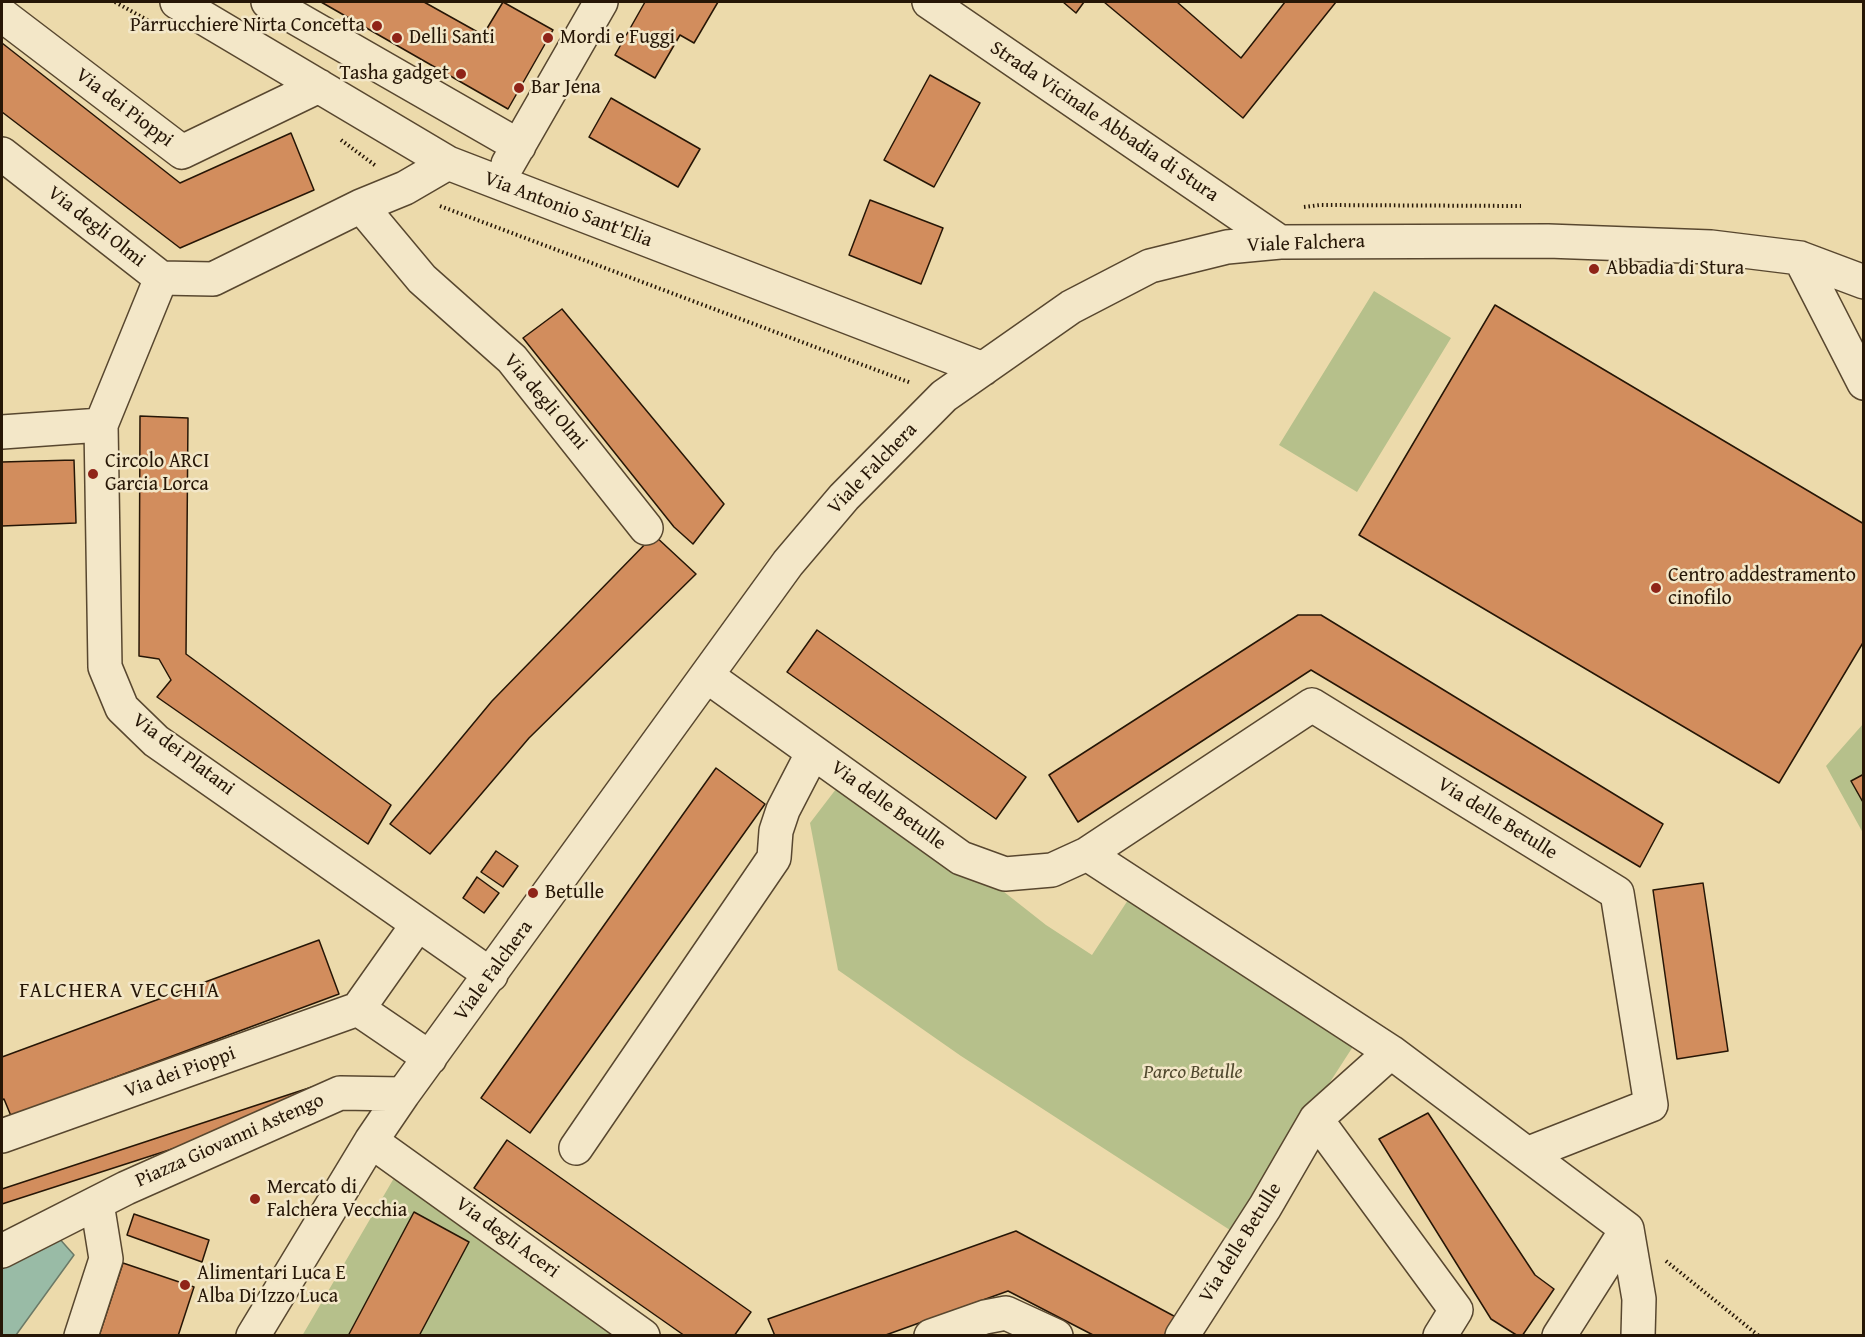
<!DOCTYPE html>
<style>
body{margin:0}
#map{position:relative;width:1865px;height:1337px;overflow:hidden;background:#ecdaab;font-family:"Gentium Book Plus",serif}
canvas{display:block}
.frame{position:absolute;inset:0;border:3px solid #261606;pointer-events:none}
</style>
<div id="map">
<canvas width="1865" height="1337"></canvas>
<div class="frame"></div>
</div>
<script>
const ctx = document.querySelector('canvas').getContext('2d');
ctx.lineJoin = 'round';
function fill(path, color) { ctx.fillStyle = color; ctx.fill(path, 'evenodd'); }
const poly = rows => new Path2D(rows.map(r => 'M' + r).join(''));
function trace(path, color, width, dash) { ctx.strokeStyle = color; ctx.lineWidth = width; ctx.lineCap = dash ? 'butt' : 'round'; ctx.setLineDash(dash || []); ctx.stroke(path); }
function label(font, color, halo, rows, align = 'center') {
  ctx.font = font + ' "Gentium Book Plus",serif'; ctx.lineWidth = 5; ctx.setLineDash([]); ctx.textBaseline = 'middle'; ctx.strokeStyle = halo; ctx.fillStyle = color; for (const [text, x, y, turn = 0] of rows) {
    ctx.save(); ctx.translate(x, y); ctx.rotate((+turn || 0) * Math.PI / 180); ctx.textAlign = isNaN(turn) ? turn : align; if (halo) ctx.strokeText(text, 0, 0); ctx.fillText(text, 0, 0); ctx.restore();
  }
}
fill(poly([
 [1374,291,1451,338,1357,492,1279,445],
 [1863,724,1863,833,1826,766],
 [846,776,961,858,1046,925,1092,955,1128,900,1354,1045,1233,1232,961,1056,838,970,810,823],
 [394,1178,495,1247,620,1335,419,1335,469,1242,414,1212,348,1335,302,1336]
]), '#b6c08b');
const water = poly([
 [49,1227,74,1255,16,1335,2,1335,2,1265,49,1227]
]);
fill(water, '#99bba6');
trace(water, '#6b7966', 1.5);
const building = poly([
 [321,2,424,2,483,35,503,2,553,30,508,109,321,2],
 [645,2,718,2,694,43,680,35,655,78,615,55,645,2],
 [1063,2,1084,2,1076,13,1063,2],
 [1104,2,1177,2,1241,58,1285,2,1336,2,1243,118,1104,2],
 [2,43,180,183,291,133,314,190,180,248,2,112,2,43],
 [930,75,980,103,934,187,884,160,930,75],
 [611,98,700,149,678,187,589,137,611,98],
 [870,200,943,228,921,284,849,255,870,200],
 [1495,305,1864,524,1864,641,1779,783,1359,535,1495,305],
 [562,309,724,504,693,544,674,527,523,338,562,309],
 [140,416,188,418,186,654,391,805,368,844,157,697,171,680,159,659,139,656,140,416],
 [74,460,76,523,2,526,2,462,74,460],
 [654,535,696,574,529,738,430,854,390,824,492,701,654,535],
 [1298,615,1321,615,1663,824,1640,867,1311,670,1078,822,1049,775,1298,615],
 [817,630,1026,777,996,819,787,672,817,630],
 [716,768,765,804,530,1133,481,1098,716,768],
 [1864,774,1864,804,1851,781,1864,774],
 [496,851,518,866,503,887,481,872,496,851],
 [477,877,499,893,484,913,463,898,477,877],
 [1703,883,1728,1051,1677,1059,1653,890,1703,883],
 [319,940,339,994,11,1116,4,1099,2,1100,2,1057,319,940],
 [321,1084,324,1100,2,1204,2,1189,321,1084],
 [1428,1113,1535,1275,1554,1289,1522,1336,1518,1336,1491,1319,1379,1139,1428,1113],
 [507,1140,751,1312,734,1336,685,1336,474,1188,507,1140],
 [414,1212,469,1242,419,1336,348,1336,414,1212],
 [134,1214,209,1240,202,1262,127,1235,134,1214],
 [1016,1231,1185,1322,1178,1336,1095,1336,1008,1291,883,1336,775,1336,768,1319,1016,1231],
 [123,1263,194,1287,178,1336,99,1336,123,1263]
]);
fill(building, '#d28d5d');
trace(building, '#261606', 1.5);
const minor = poly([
 [177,2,448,163,983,369],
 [268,2,519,146],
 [929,2,1280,242],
 [2,15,182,152,319,86],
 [2,154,161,278,213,279,361,206,405,188,448,163],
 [508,164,601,2],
 [361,206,422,279,512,359,646,528],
 [1800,258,1864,383],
 [161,278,101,425,105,667,122,708,156,741,491,975],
 [2,432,101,425],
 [707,676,961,858,1005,874,1052,870,1087,854,1312,705,1617,893,1651,1105,1529,1153],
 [1087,854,1391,1052,1627,1229],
 [418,924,358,1009,430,1058],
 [1391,1052,1316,1119,1456,1310,1440,1336],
 [2,1136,358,1009],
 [371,1141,643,1336],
 [576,1148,774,858,776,831,783,810,813,752],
 [1627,1229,1639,1299,1638,1336],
 [2,1251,126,1188,340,1093,403,1094],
 [81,1336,106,1259,97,1203],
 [253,1336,371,1141,403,1094,788,563,844,497,944,396,1071,307,1150,266,1227,247,1280,242,1548,241,1711,247,1800,258,1864,282],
 [931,1336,985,1317,1006,1313,1056,1336],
 [1182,1336,1265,1207,1316,1119],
 [1559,1336,1627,1229]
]);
trace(minor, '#58472f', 36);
trace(poly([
 [115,2,149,21],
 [341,140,376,166],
 [440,206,911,383],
 [1304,207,1320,205,1521,206],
 [1666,1261,1759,1336]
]), '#261606', 4, [1.5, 3]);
trace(minor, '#f3e7c8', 33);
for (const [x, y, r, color] of [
 [377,26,6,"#8f2418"],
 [397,38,6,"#8f2418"],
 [548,38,6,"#8f2418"],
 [461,74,6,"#8f2418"],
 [519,88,6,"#8f2418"],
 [1594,269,6,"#8f2418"],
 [93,474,6,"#8f2418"],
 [1656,588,6,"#8f2418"],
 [533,893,6,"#8f2418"],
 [255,1199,6,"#8f2418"],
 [185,1285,6,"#8f2418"]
]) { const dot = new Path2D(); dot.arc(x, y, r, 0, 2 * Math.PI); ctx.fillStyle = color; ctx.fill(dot); trace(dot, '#f3e7c8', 2); }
label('20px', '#261606', '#f3e7c8', [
 ["Parrucchiere Nirta Concetta",365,26,"right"],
 ["Delli Santi",409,38],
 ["Mordi e Fuggi",560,38],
 ["Tasha gadget",449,74,"right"],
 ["Bar Jena",531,88],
 ["Abbadia di Stura",1606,269],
 ["Circolo ARCI",105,462],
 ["Garcia Lorca",105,485],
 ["Centro addestramento",1668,576],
 ["cinofilo",1668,599],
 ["Betulle",545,893],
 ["Mercato di",267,1188],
 ["Falchera Vecchia",267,1211],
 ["Alimentari Luca E",197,1274],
 ["Alba Di Izzo Luca",197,1297]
], 'left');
label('20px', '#261606', '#f3e7c8', [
 ["Via dei Pioppi",124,108,37],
 ["Strada Vicinale Abbadia di Stura",1104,122,34],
 ["Via Antonio Sant'Elia",568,210,21],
 ["Via degli Olmi",96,227,38],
 ["Viale Falchera",1306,244,-2],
 ["Via degli Olmi",545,402,50],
 ["Viale Falchera",873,469,-46],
 ["Via dei Platani",183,755,37],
 ["Via delle Betulle",888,806,36],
 ["Via delle Betulle",1497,819,32],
 ["Viale Falchera",494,971,-54],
 ["Via dei Pioppi",180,1073,-20],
 ["Piazza Giovanni Astengo",230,1141,-24],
 ["Via degli Aceri",507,1238,36],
 ["Via delle Betulle",1241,1243,-58]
]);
label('italic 20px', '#51492e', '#f3e7c8', [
 ["Parco Betulle",1193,1073]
]);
ctx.letterSpacing = '1.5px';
label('21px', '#261606', '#f3e7c8', [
 ["FALCHERA VECCHIA",120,992]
]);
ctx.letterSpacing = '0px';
</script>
